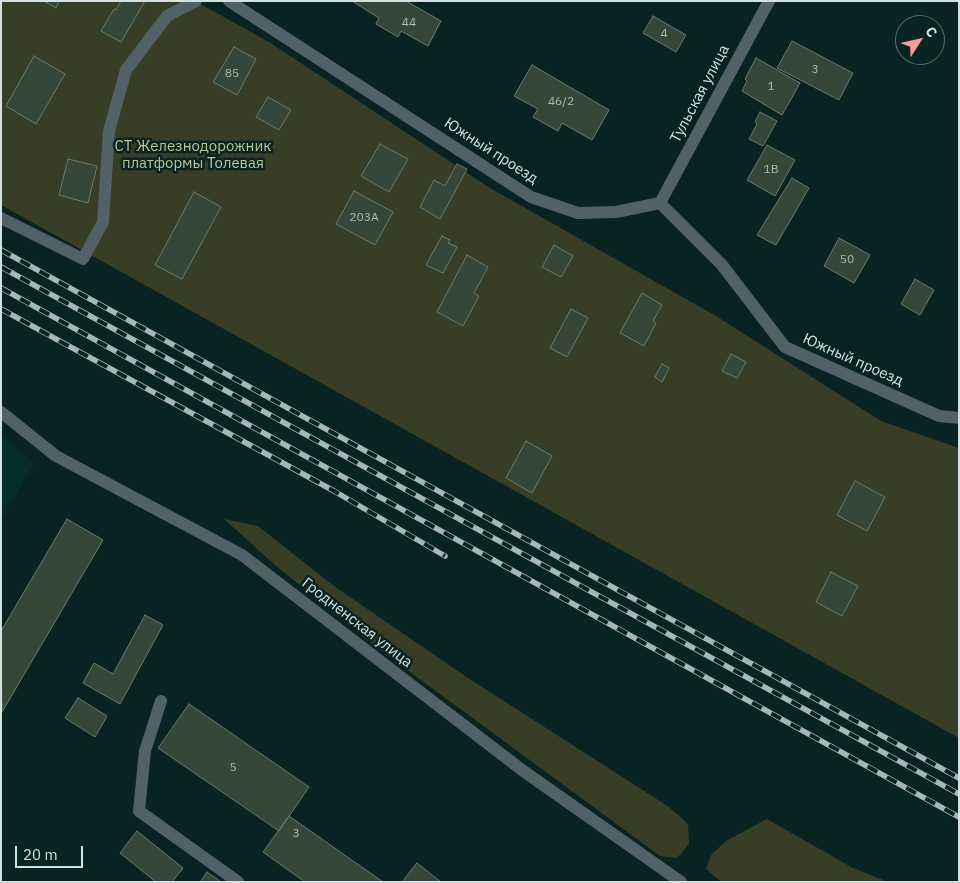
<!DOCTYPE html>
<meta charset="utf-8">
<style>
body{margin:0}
#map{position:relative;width:960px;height:883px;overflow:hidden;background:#082321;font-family:"IBM Plex Sans",sans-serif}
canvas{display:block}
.frame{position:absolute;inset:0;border:2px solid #d3e2e0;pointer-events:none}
.north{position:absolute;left:895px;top:15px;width:50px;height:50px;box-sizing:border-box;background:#082321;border:1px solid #596f6d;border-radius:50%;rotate:55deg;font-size:14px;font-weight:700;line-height:20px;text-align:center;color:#d3e2e0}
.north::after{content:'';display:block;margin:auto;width:18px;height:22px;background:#f59b9c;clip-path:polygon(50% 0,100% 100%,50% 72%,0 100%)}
.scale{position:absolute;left:15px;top:846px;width:68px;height:22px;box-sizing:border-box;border:2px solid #d3e2e0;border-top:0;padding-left:6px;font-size:15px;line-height:18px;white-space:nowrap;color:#d3e2e0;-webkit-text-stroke:4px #082321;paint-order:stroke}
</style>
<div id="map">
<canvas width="960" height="883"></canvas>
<div class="frame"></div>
<div class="north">С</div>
<div class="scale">20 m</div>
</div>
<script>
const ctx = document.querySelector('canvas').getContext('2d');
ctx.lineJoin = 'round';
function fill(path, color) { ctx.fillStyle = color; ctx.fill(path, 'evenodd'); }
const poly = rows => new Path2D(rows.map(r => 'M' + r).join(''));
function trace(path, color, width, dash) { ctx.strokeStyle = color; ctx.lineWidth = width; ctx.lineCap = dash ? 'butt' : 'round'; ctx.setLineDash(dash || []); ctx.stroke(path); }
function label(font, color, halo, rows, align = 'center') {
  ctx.font = font + ' "IBM Plex Sans",sans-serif'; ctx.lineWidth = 5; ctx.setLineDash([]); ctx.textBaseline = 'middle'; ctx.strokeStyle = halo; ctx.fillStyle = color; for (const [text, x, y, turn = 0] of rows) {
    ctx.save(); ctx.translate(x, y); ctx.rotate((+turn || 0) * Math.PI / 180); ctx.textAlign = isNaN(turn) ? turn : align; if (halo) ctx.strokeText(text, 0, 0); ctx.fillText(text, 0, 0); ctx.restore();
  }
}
fill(poly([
 [1,435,34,463,1,521]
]), '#042c29');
fill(poly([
 [1,1,195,1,269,42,490,188,716,316,881,421,959,448,959,738,1,205],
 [224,519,258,526,334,586,465,676,669,807,688,824,689,844,677,858,660,856,376,647,276,566],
 [767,819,853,868,888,882,721,882,706,869,711,855,726,841]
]), '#383e25');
const building = poly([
 [44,1,59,1,56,8,44,1],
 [121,1,145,1,121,42,101,31,114,9,116,10,121,1],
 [352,1,406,1,441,21,428,46,401,31,398,37,376,24,379,18,352,1],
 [653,16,686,35,676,52,643,33,653,16],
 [792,41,853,73,839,100,777,68,792,41],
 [234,47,256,59,237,95,213,82,234,47],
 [34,56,65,74,36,124,6,106,34,56],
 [756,58,800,83,782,115,742,91,747,81,745,79,756,58],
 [532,65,609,110,592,140,562,123,558,131,533,117,538,109,514,96,532,65],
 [268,97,291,110,279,130,256,117,268,97],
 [760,112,777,121,763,146,749,139,757,124,755,122,760,112],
 [380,144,408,159,389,192,361,176,380,144],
 [767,145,795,160,775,196,747,180,767,145],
 [68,159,97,166,88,203,59,195,68,159],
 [457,164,467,169,440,219,420,207,434,180,445,186,457,164],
 [792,178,809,188,776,245,757,235,792,178],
 [354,191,393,212,375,245,336,224,354,191],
 [194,192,221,207,182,279,155,265,194,192],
 [442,236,450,240,448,243,457,247,443,273,426,265,442,236],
 [839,238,870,255,854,283,824,266,839,238],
 [554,245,573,256,561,277,542,267,554,245],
 [467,255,488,267,474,293,479,296,463,326,437,312,467,255],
 [915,279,934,290,920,315,901,304,915,279],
 [642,293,662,305,653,321,656,323,644,346,620,333,642,293],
 [571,309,588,318,567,357,550,348,571,309],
 [731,354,746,362,737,378,722,371,731,354],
 [662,364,669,368,662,382,655,377,662,364],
 [526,441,552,456,532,493,506,478,526,441],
 [855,481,885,497,867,531,837,515,855,481],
 [67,519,103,540,2,712,1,631,67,519],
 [831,572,858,586,842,616,816,602,831,572],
 [145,615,163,625,120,704,83,683,94,663,113,674,145,615],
 [78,698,107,716,95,737,65,718,78,698],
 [189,704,309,787,279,831,158,748,189,704],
 [289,816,383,882,305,882,263,852,289,816],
 [137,831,183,868,172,882,156,882,120,853,137,831],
 [417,863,441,882,402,882,417,863],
 [207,872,221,882,200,882,207,872]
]);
fill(building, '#344739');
trace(building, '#687d6e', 1);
trace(poly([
 [1,218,83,259,103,222,109,131,126,70,167,16,196,1]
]), '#506168', 12);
trace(poly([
 [229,1,531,197,578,213,616,212,660,203],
 [660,203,722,265,785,347,939,416,959,418],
 [660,203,769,1],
 [1,412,56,456,242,555,522,770,681,882],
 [161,701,145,751,139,811,238,882]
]), '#506168', 12);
const rail = poly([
 [1,250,959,778],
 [1,267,959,794],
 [1,288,959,817],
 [1,309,334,491,445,556]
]);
trace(rail, '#a6b7b5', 5.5);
trace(rail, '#082321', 4, [11]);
label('12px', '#abbbb6', null, [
 ["44",409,23],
 ["4",664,34],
 ["3",815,70],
 ["85",232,74],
 ["1",771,87],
 ["46/2",561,102],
 ["1В",771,170],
 ["203А",364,218],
 ["50",847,260],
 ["5",233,768],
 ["3",296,834]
]);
label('15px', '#d3e2e0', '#082321', [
 ["Тульская улица",700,94,-62],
 ["Южный проезд",491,151,33],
 ["Южный проезд",853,360,24],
 ["Гродненская улица",357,623,38]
]);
label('15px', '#b9c88c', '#082321', [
 ["СТ Железнодорожник",193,147],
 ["платформы Толевая",193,164]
]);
</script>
